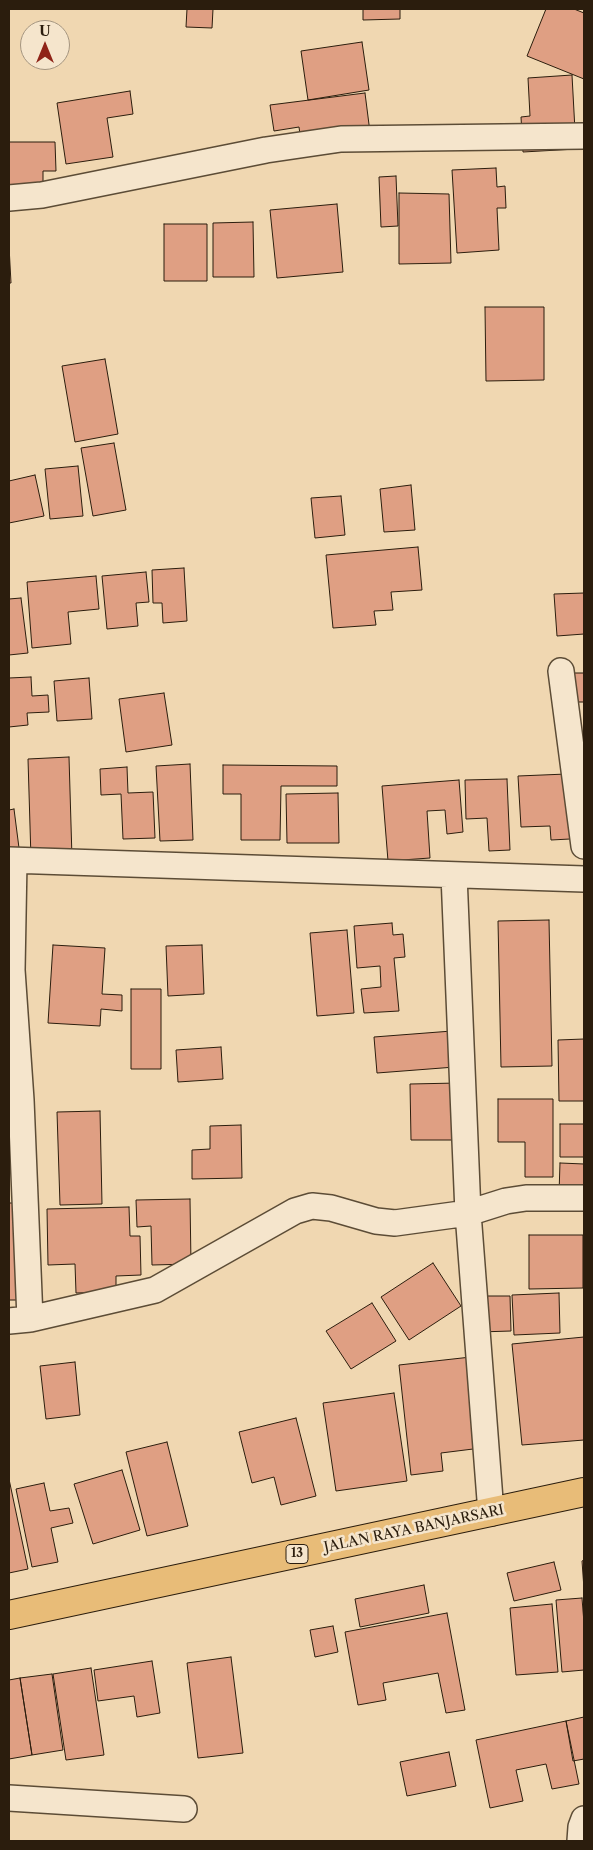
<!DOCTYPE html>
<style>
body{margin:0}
#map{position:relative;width:593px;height:1850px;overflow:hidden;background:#f0d7b1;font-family:"Libre Caslon Text",serif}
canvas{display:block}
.frame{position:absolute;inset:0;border:10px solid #2b1d0d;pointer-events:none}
.north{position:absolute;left:20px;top:20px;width:50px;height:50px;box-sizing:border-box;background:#f5e5cc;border:1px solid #a49580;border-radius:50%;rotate:0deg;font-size:14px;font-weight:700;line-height:20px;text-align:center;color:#2b1d0d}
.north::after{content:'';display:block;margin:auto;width:18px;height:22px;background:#8f2418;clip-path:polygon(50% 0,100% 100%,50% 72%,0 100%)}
</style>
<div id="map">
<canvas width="593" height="1850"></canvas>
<div class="frame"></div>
<div class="north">U</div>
</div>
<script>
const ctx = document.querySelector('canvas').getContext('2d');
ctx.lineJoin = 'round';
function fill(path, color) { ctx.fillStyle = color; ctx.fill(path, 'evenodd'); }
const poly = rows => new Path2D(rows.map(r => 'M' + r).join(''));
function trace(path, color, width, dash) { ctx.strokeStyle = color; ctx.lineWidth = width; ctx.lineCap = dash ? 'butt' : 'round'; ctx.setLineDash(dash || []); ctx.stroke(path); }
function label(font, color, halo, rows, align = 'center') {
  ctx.font = font + ' "Libre Caslon Text",serif'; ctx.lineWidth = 5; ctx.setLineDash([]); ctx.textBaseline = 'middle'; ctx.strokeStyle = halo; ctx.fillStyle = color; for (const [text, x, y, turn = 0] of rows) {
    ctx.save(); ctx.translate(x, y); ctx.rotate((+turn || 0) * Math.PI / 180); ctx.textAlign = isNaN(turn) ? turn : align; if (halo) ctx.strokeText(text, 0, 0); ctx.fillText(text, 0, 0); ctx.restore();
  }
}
const building = poly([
 [187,9,213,9,212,28,186,27,187,9],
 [363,9,400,9,400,19,363,20,363,9],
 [546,9,574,9,584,13,584,79,527,56,546,9],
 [362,42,369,90,308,100,301,51,362,42],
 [572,75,576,149,523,152,521,117,530,116,528,78,572,75],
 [130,91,133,114,107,118,113,157,66,164,57,103,130,91],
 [365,93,372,148,303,157,299,127,274,131,270,105,365,93],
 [9,142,55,142,56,171,43,171,43,191,9,192,9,142],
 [496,168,497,187,505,186,506,208,497,208,499,250,457,253,452,170,496,168],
 [396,176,398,226,381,227,379,177,396,176],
 [399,193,449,194,451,263,399,264,399,193],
 [337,204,343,272,277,278,270,210,337,204],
 [253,222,254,277,213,277,213,223,253,222],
 [164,224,207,224,207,281,164,281,164,224],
 [9,246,11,283,9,283,9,246],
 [485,307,544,307,544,380,486,381,485,307],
 [105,359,118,434,75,442,62,366,105,359],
 [114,443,126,510,93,516,81,448,114,443],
 [78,466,83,516,50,519,45,469,78,466],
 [35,475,44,516,9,523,9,481,35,475],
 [411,485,415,530,384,532,380,489,411,485],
 [341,496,345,535,315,538,311,498,341,496],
 [418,547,422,590,391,592,393,610,374,611,376,625,333,628,326,555,418,547],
 [184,568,187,621,163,623,162,603,153,603,152,570,184,568],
 [146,572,149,602,136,603,138,626,107,629,102,576,146,572],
 [96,576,99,609,68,612,71,644,32,648,27,582,96,576],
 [584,593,584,634,557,636,554,594,584,593],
 [21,598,28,653,9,655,9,599,21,598],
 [573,673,584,673,584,702,573,702,573,673],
 [31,677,32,696,48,695,49,712,27,713,28,725,9,727,9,678,31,677],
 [89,678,92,719,57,721,54,681,89,678],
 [164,693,172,745,126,752,119,699,164,693],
 [69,757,72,858,31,859,28,759,69,757],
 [190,764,193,840,160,841,156,766,190,764],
 [223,765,337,766,337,786,281,786,280,840,241,840,241,794,223,794,223,765],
 [127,767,128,793,153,792,155,838,123,839,121,794,101,795,100,769,127,767],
 [567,774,570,839,551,840,550,826,521,827,518,776,567,774],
 [507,779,510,850,489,851,487,818,466,819,465,780,507,779],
 [459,780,463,832,447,834,445,810,427,811,430,858,388,861,382,786,459,780],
 [338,793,339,843,287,843,286,794,338,793],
 [14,809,19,848,9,849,9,810,14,809],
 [549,920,552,1066,501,1067,498,921,549,920],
 [392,923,393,935,403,934,405,957,394,958,399,1011,364,1013,361,989,381,987,380,966,357,968,354,926,392,923],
 [347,930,354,1013,317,1016,310,933,347,930],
 [53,945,105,948,102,994,122,995,122,1011,101,1009,100,1026,48,1023,53,945],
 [202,945,204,994,168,996,166,946,202,945],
 [131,989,161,989,161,1069,131,1069,131,989],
 [452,1031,455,1067,377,1073,374,1037,452,1031],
 [584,1039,584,1101,559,1101,558,1040,584,1039],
 [221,1047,223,1079,178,1082,176,1050,221,1047],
 [458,1083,459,1140,411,1140,410,1084,458,1083],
 [498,1099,553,1099,553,1177,525,1177,525,1142,498,1142,498,1099],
 [100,1111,102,1204,60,1205,57,1112,100,1111],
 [560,1124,584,1124,584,1157,560,1157,560,1124],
 [241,1125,242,1178,192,1179,192,1150,210,1149,210,1126,241,1125],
 [560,1163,584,1164,584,1194,559,1194,560,1163],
 [190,1199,191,1264,152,1265,151,1226,137,1227,136,1200,190,1199],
 [9,1203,15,1203,17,1300,9,1300,9,1203],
 [129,1207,130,1236,140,1236,141,1275,116,1276,116,1292,76,1293,75,1264,48,1265,47,1209,129,1207],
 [529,1235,583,1235,583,1288,529,1289,529,1235],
 [433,1263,461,1306,409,1340,381,1297,433,1263],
 [559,1293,560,1333,514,1335,512,1295,559,1293],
 [478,1296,510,1296,511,1331,479,1332,478,1296],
 [372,1303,396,1341,351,1369,326,1331,372,1303],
 [584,1337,584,1440,522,1445,512,1344,584,1337],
 [471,1357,481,1448,441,1453,443,1471,411,1475,399,1365,471,1357],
 [75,1362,80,1415,46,1419,40,1366,75,1362],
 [394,1393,407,1481,336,1491,323,1403,394,1393],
 [296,1418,316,1496,281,1505,274,1477,252,1483,239,1432,296,1418],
 [167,1442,188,1526,147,1536,126,1452,167,1442],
 [122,1470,140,1530,93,1544,74,1484,122,1470],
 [9,1479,28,1569,9,1573,9,1479],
 [44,1483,50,1511,69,1508,73,1523,51,1528,58,1562,32,1567,16,1489,44,1483],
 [584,1560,584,1589,582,1561,584,1560],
 [554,1562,561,1590,514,1601,507,1573,554,1562],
 [424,1585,429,1613,360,1627,355,1599,424,1585],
 [582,1598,584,1623,584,1670,562,1672,556,1600,582,1598],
 [552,1604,558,1672,516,1675,510,1608,552,1604],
 [447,1613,465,1710,446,1713,438,1673,383,1683,386,1700,358,1705,345,1632,447,1613],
 [333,1626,338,1652,315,1657,310,1630,333,1626],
 [231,1657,243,1753,198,1758,187,1663,231,1657],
 [152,1661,160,1713,137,1717,134,1696,98,1701,94,1670,152,1661],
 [91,1668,104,1755,66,1760,53,1674,91,1668],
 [52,1674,63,1750,32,1755,20,1678,52,1674],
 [20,1678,32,1755,9,1759,9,1680,20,1678],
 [584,1717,584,1759,573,1761,566,1721,584,1717],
 [566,1721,579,1784,552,1789,546,1764,516,1770,523,1801,490,1808,476,1740,566,1721],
 [449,1752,456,1786,407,1796,400,1762,449,1752]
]);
fill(building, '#df9f83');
trace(building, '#2b1d0d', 1);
const minor = poly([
 [9,198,42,195,266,150,341,139,584,136],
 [561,671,584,846],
 [9,860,584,879],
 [14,861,12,970,21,1100,30,1319],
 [454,875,468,1213,491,1513],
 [9,1321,30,1319,155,1290,295,1211,312,1206,331,1208,376,1221,395,1223,468,1213,506,1201,526,1198,584,1198],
 [9,1798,184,1809],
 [580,1841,581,1827,584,1819]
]);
const trunk = poly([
 [9,1615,584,1492]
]);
trace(minor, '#5c4c36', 28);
trace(trunk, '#2b1d0d', 30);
trace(minor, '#f5e5cc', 25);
trace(trunk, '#e8bc78', 28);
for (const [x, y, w] of [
 [297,1554,22]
]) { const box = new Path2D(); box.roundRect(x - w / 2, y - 9.5, w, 19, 4); ctx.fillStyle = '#f5e5cc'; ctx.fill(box); trace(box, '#2b1d0d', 1); }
label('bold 12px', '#2b1d0d', null, [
 ["13",297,1554]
]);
label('14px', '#2b1d0d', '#f5e5cc', [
 ["JALAN RAYA BANJARSARI",414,1529,-12]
]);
</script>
